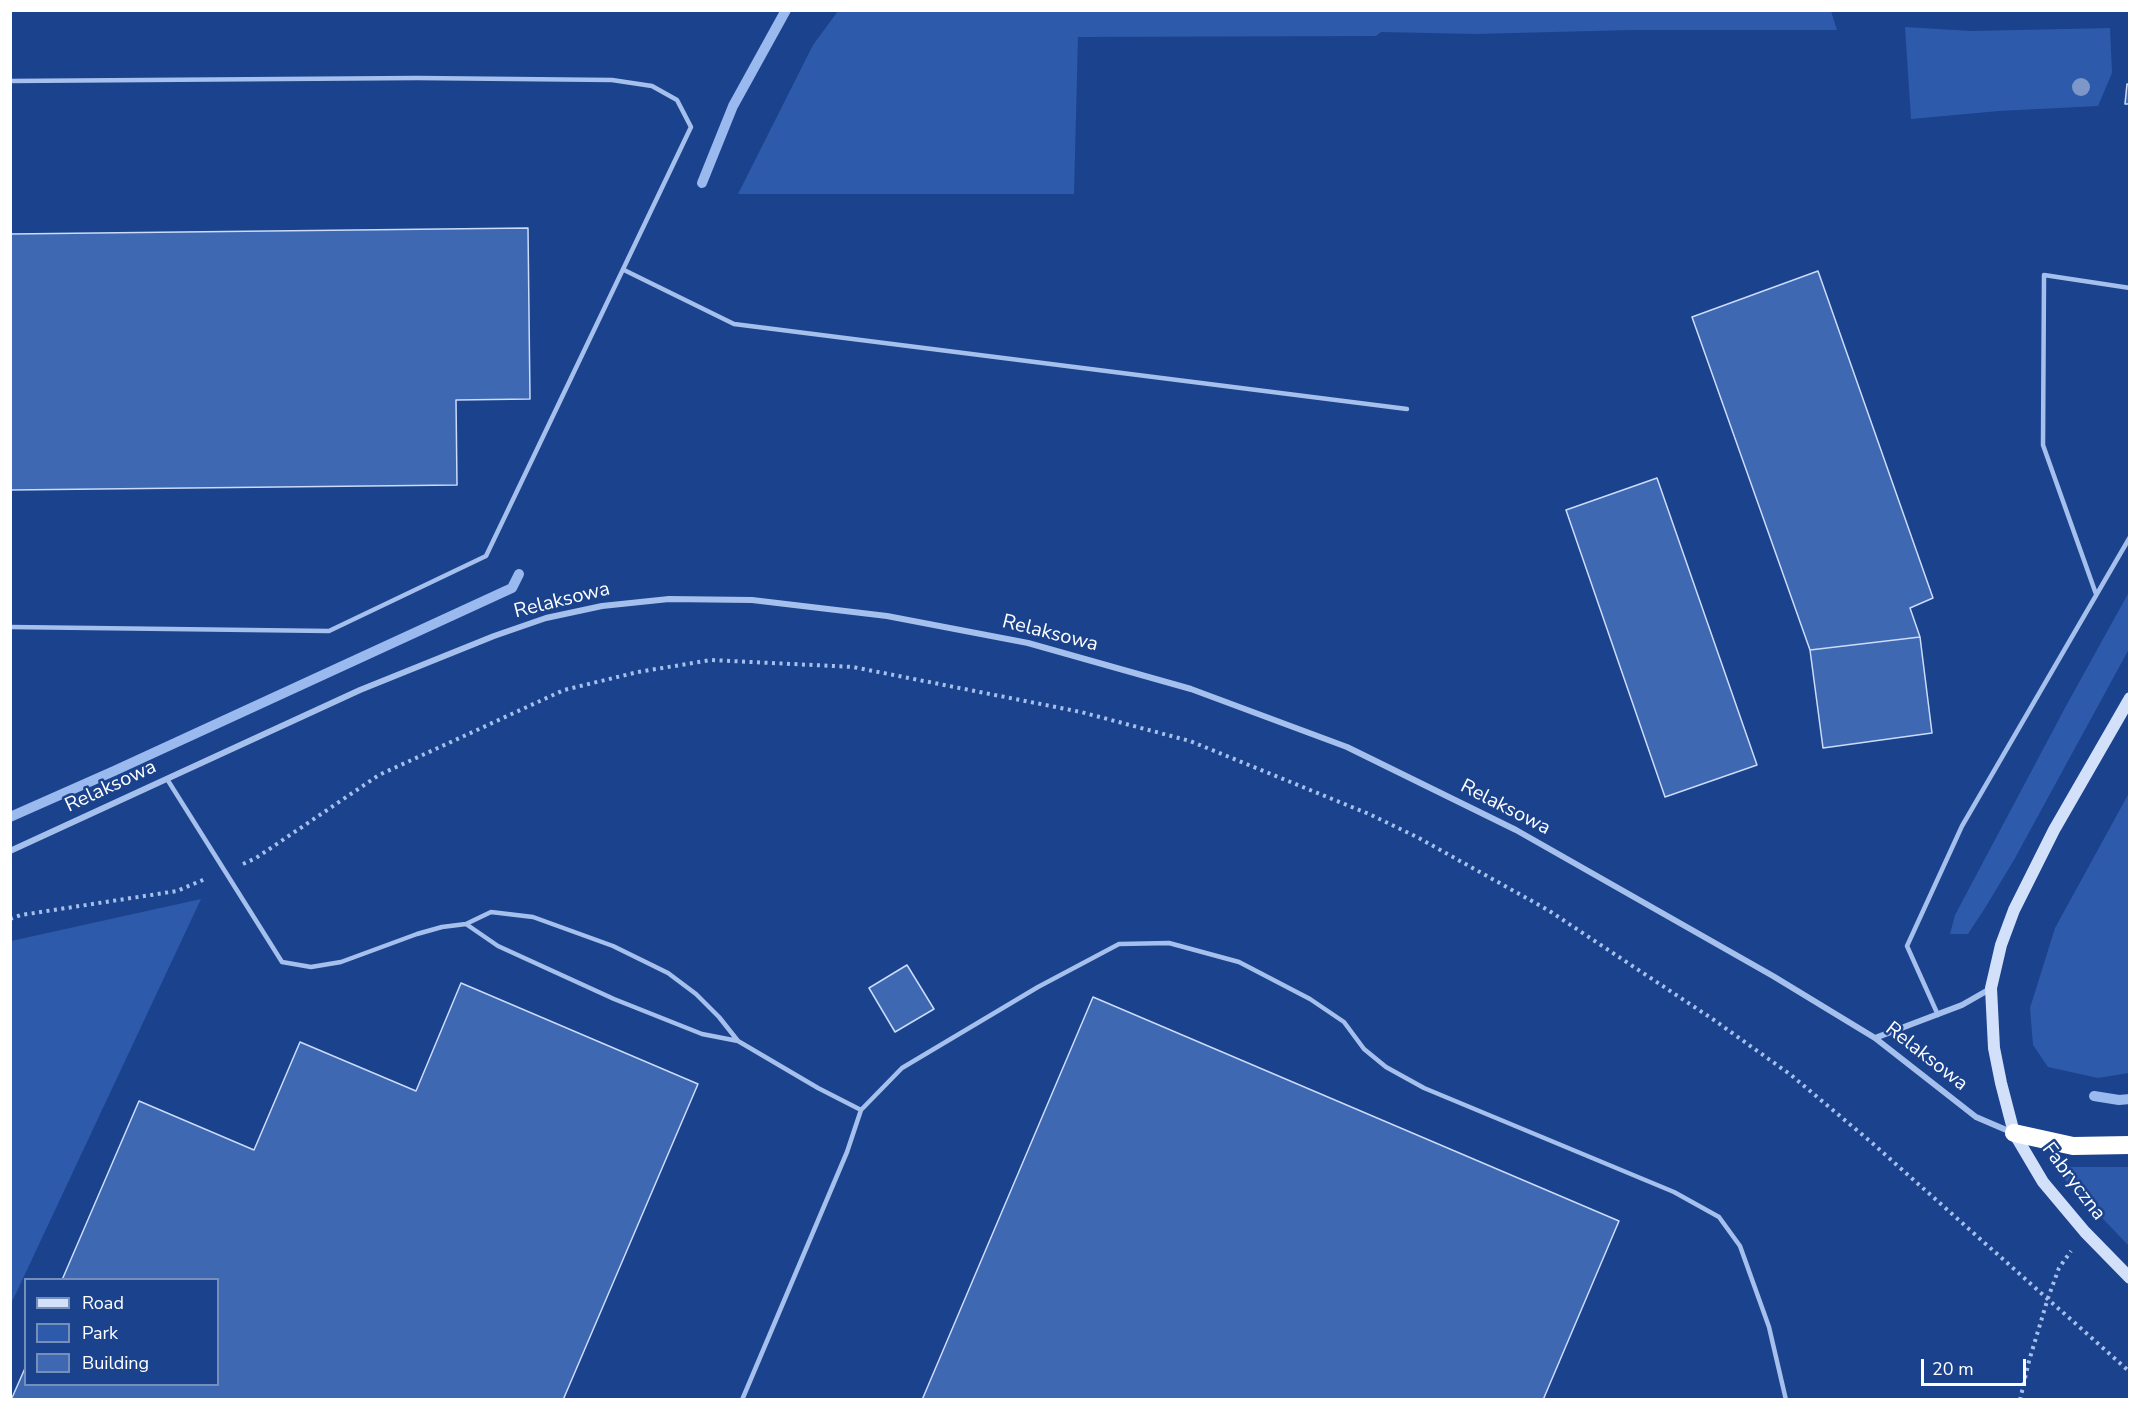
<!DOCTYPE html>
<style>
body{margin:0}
#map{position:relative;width:2140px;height:1410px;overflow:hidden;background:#1b428c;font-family:"Nunito Sans",sans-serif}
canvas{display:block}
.frame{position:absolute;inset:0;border:12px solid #fff;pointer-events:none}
.legend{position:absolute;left:24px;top:1278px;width:195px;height:108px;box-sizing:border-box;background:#1b428c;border:2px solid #768eba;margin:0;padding:8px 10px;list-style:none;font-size:18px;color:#fff}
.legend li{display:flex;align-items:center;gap:12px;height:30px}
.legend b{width:30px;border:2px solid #768eba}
.scale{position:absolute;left:1921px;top:1359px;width:105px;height:27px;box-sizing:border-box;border:3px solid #fff;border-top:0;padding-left:8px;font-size:18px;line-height:21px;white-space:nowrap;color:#fff;-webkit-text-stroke:4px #1b428c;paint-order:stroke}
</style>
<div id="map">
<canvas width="2140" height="1410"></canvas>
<div class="frame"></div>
<ul class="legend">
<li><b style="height:8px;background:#d3e0fa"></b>Road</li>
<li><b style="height:16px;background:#2d5aaa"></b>Park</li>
<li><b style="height:16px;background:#3e68b2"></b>Building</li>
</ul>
<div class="scale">20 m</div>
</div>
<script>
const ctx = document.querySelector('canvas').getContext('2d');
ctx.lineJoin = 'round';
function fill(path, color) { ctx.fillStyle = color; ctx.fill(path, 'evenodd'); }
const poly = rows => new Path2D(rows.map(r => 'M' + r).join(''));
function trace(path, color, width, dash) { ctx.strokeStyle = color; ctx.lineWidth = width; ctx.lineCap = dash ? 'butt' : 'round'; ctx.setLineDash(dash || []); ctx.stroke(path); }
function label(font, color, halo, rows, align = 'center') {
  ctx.font = font + ' "Nunito Sans",sans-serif'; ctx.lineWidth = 5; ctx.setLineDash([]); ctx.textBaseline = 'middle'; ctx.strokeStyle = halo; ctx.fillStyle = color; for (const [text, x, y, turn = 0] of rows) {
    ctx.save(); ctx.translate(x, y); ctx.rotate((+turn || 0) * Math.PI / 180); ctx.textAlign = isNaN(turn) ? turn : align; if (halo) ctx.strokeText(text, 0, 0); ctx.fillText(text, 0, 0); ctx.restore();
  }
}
fill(poly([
 [1831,11,1837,30,1632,30,1475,34,1381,32,1376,36,1078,37,1074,194,738,194,813,45,838,11],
 [1905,27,1971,31,2110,28,2112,73,2098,106,1999,111,1911,119],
 [2129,592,2129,649,2014,860,1985,908,1968,934,1950,934,1955,915,2066,706],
 [2129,793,2129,1073,2098,1078,2048,1067,2033,1045,2030,1008,2055,928],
 [201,899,11,1304,11,941],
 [2064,1167,2129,1167,2129,1246,2059,1173,2060,1169]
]), '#2d5aaa');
trace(poly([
 [702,183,733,106,786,10],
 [10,817,114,771,512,588,519,574],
 [2094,1096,2119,1100,2130,1099]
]), '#99b9ef', 10);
const building = poly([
 [2127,84,2130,85,2130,104,2125,104,2127,84],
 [528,228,530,399,456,400,457,485,10,490,10,234,528,228],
 [1818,271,1933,598,1910,608,1920,637,1810,650,1692,317,1818,271],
 [1657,478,1757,765,1665,797,1566,510,1657,478],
 [1920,637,1932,733,1823,748,1810,650,1920,637],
 [907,965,934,1009,895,1032,869,988,907,965],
 [461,983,698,1084,563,1400,11,1400,26,1366,26,1384,218,1384,218,1280,62,1280,139,1101,254,1150,300,1042,416,1091,461,983],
 [1093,997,1619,1221,1543,1400,922,1400,1093,997]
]);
fill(building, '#3e68b2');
trace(building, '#ccdcfa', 1.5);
trace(poly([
 [243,864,256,858,379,775,564,690,638,672,711,660,853,667,1081,712,1190,741,1369,814,1417,837,1548,910,1714,1020,1791,1075,1871,1142,2130,1372],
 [10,919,21,915,177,891,205,879],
 [2020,1400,2029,1361,2048,1298,2059,1268,2071,1251]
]), '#a6c0ed', 4, [3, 4.5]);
trace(poly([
 [10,81,417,78,612,80,652,86,677,100,691,127,486,556,329,631,10,627],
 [624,270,734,324,1407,409],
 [2096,594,2043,445,2044,275,2130,288],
 [167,779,282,962,311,967,341,962,417,934,442,927,466,924,491,912,533,917,613,946,668,973,696,994,719,1017,738,1041],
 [466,924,498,946,614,999,702,1034,738,1041,818,1088,861,1110,847,1152,742,1400],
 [1938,1015,1907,946,1962,826,2130,537],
 [861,1110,902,1068,1038,987,1119,944,1169,943,1239,962,1310,999,1344,1022,1364,1049,1386,1067,1424,1088,1674,1192,1719,1217,1740,1246,1769,1327,1786,1400]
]), '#a6c0ed', 4.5);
trace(poly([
 [10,851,360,690,494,636,546,618,602,606,669,599,752,600,887,616,1028,643,1191,689,1347,747,1516,830,1773,976,1875,1038,1976,1117,2011,1132],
 [1875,1038,1962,1005,1990,989]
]), '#a6c0ed', 6);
trace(poly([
 [2130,698,2054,830,2014,910,2001,945,1991,988,1994,1048,2001,1083,2014,1133,2043,1182,2085,1232,2130,1278]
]), '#d3e0fa', 12);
trace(poly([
 [2014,1133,2073,1146,2130,1145]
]), '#fff', 18);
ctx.fillStyle = '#7c97c8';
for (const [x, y] of [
 [2081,87]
]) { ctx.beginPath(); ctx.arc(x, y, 9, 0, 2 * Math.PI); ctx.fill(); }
label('20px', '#fff', '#1b428c', [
 ["Relaksowa",562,601,-14],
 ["Relaksowa",1050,634,14],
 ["Relaksowa",111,787,-25],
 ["Relaksowa",1505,808,27],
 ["Relaksowa",1926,1057,38],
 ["Fabryczna",2073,1182,53]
]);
</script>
